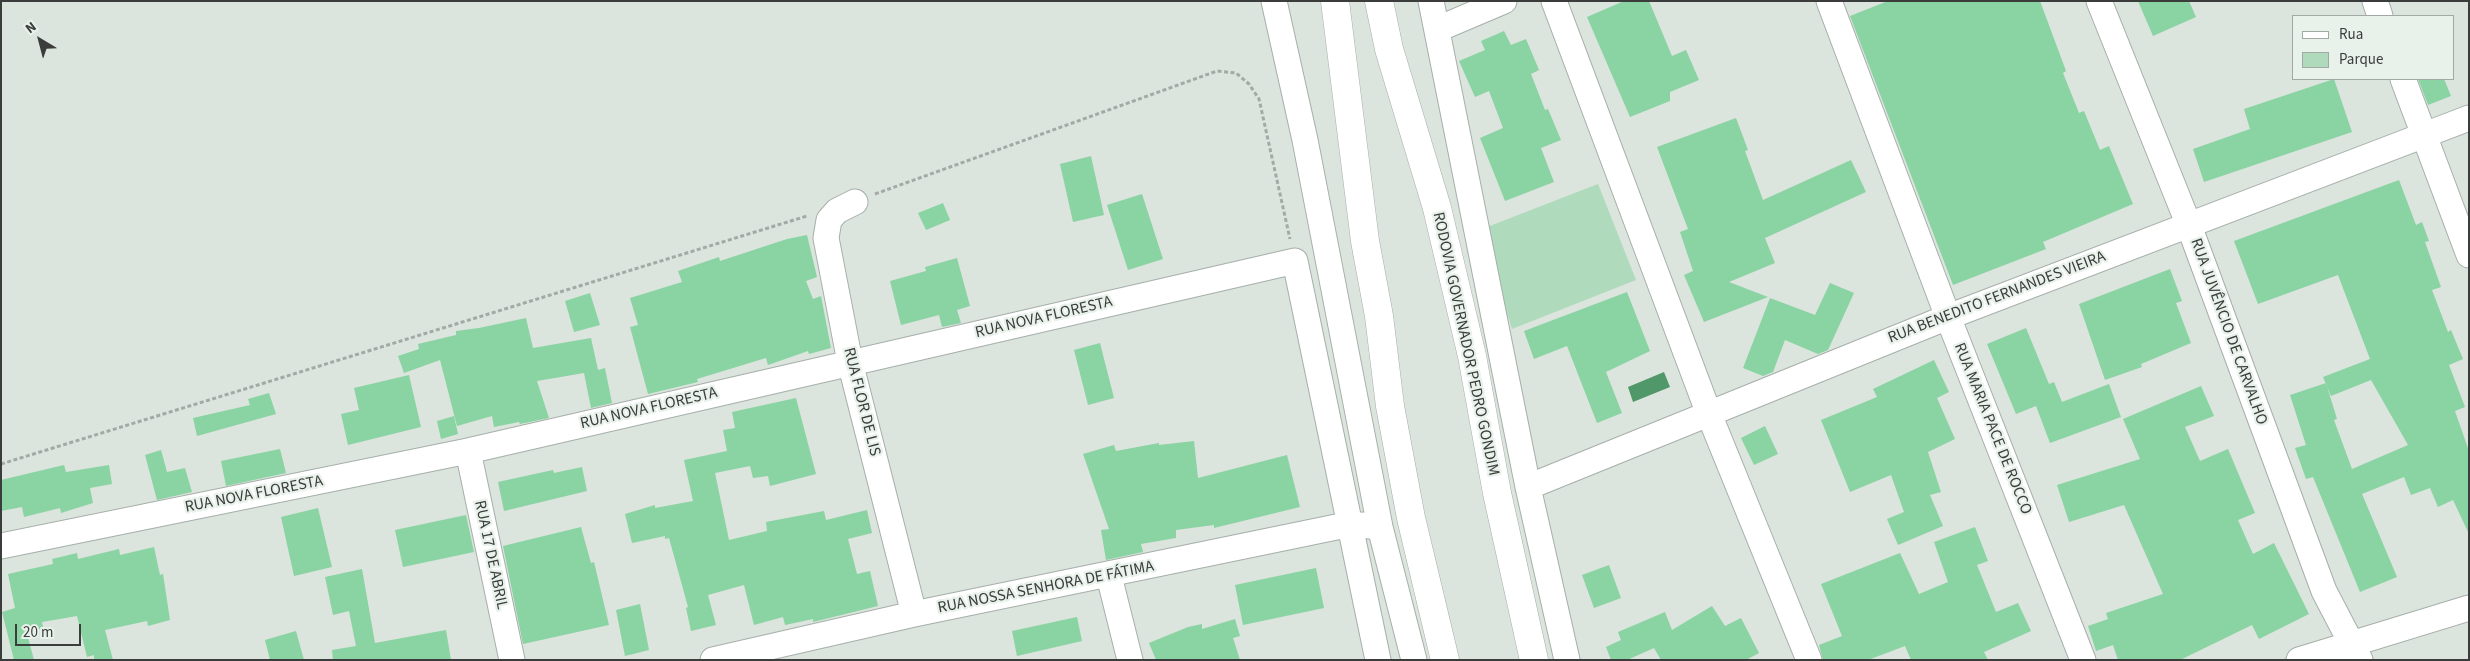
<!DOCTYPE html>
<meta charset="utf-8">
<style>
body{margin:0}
#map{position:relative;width:2470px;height:661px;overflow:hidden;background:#dbe4dd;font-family:"Source Sans 3",sans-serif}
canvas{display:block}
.frame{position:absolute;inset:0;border:2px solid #3a3d3b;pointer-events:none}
.legend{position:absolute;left:2292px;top:15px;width:162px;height:65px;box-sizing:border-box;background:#e8f1ea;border:1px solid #a2a9a4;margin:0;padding:6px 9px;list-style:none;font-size:15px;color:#3a3d3b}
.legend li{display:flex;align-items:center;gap:10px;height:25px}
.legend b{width:25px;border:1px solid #a2a9a4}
.north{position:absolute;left:15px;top:15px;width:50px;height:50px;-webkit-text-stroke:4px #e8f1ea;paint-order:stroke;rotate:323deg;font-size:14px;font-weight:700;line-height:20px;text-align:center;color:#3a3d3b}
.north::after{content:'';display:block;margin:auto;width:18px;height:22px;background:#3a3d3b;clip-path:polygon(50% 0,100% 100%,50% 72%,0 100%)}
.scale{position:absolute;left:15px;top:624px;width:66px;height:22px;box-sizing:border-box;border:2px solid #3a3d3b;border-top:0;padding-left:6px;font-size:15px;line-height:18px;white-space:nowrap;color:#3a3d3b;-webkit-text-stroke:4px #e8f1ea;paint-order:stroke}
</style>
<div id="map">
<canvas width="2470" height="661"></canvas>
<div class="frame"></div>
<ul class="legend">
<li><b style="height:6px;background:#fff"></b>Rua</li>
<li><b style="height:14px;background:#afdbbc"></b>Parque</li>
</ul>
<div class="north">N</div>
<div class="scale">20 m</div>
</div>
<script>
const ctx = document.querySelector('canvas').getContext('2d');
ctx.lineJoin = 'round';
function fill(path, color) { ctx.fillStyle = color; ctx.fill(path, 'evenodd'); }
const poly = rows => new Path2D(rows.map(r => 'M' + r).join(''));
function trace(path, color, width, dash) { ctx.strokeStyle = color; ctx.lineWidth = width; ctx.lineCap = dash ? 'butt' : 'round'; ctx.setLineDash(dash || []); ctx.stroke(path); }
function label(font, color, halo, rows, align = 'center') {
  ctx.font = font + ' "Source Sans 3",sans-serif'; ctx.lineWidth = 4.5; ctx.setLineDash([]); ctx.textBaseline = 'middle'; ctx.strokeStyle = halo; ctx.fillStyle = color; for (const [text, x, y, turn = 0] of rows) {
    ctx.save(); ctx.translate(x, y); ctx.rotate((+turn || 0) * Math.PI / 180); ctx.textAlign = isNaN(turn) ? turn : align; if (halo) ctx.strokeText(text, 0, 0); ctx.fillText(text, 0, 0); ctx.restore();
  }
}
fill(poly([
 [1598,184,1636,280,1512,329,1482,229]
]), '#afdbbc');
fill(poly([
 [1664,372,1670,387,1633,402,1628,387]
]), '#50986a');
fill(poly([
 [1624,1,1649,1,1672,56,1686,50,1699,80,1670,92,1670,101,1630,117,1587,17],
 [1888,1,2040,1,2066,71,2063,73,2079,113,2084,111,2100,150,2109,146,2133,204,2043,242,2046,249,1953,285,1850,16],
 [2138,1,2189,1,2196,17,2153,36],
 [1504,31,1511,45,1526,39,1539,70,1531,74,1545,110,1548,109,1561,140,1541,148,1554,182,1505,201,1480,138,1503,128,1489,91,1475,97,1459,61,1485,50,1481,41],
 [2334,79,2352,132,2204,182,2193,149,2250,129,2244,109],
 [2418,79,2444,79,2451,96,2428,105],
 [1736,118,1748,150,1745,151,1763,200,1851,160,1866,192,1765,238,1775,263,1729,282,1768,297,1704,322,1684,275,1693,271,1680,232,1688,229,1657,147],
 [1091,156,1104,215,1073,222,1060,164],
 [2399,180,2416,225,2422,222,2429,241,2425,242,2441,287,2432,290,2448,332,2451,330,2463,359,2449,365,2465,407,2455,411,2469,451,2469,534,2453,500,2438,507,2430,488,2411,495,2404,477,2362,494,2397,577,2360,592,2313,477,2306,479,2295,448,2306,445,2290,395,2326,383,2337,419,2334,420,2352,469,2408,445,2371,380,2331,396,2323,377,2370,359,2338,275,2258,304,2234,241],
 [1142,194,1163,259,1128,270,1107,205],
 [943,203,950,220,926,230,918,213],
 [807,235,817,277,806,281,813,299,821,296,831,348,809,354,808,351,768,365,766,358,697,379,698,382,648,394,630,327,638,325,630,298,682,282,678,271,719,257,720,261,787,239],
 [957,258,970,306,957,310,961,323,942,327,939,315,901,325,890,281,926,271,925,267],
 [2170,269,2182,301,2176,303,2191,343,2141,364,2142,367,2105,380,2079,304],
 [1830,283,1854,293,1828,350,1818,354,1785,340,1773,372,1763,376,1743,368,1770,298,1815,315],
 [1627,292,1650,351,1606,372,1622,413,1597,423,1567,346,1534,359,1524,331],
 [590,293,600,325,574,332,565,301],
 [526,318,533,348,591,338,598,370,605,368,612,403,591,408,584,373,537,381,549,418,520,424,519,422,494,427,492,416,457,426,440,360,404,373,398,356,419,349,418,344,456,335,456,331,479,328],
 [2026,328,2049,384,2054,382,2062,402,2109,384,2121,417,2050,443,2036,406,2016,414,1987,344],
 [1100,343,1114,398,1088,405,1074,350],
 [1934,360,1949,392,1937,398,1955,439,1928,452,1941,492,1930,495,1943,526,1898,545,1887,519,1904,512,1891,475,1850,492,1821,420,1877,397,1873,389],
 [409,375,421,427,348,445,341,414,359,410,354,388],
 [2201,386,2214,416,2185,427,2200,461,2228,449,2255,513,2238,520,2253,554,2274,543,2309,614,2259,639,2252,625,2180,660,2118,660,2113,645,2096,651,2088,626,2108,619,2106,613,2163,594,2124,505,2069,522,2057,485,2140,459,2123,419],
 [269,393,276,414,197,436,193,418,250,405,248,399],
 [796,398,816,474,770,486,768,476,753,478,750,466,715,473,729,540,767,531,766,522,824,511,826,520,867,510,872,533,848,539,857,574,870,571,878,606,813,622,813,619,785,625,783,617,754,625,744,585,708,595,716,625,691,631,686,608,688,607,669,538,665,539,665,536,632,543,625,514,655,505,655,508,693,501,684,460,727,451,723,430,735,428,732,412],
 [454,416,458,434,441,439,437,421],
 [1765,426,1778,454,1754,465,1741,438],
 [1194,441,1198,478,1287,455,1300,507,1214,528,1214,525,1176,530,1176,538,1141,544,1143,552,1106,560,1101,530,1109,529,1083,454,1114,445,1116,451,1159,443,1159,445],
 [280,449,286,473,226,486,221,461],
 [161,450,167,472,185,468,192,492,157,500,145,455],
 [64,465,66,472,109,465,112,484,90,488,93,503,61,513,60,508,24,517,22,507,1,511,1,480],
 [582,467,587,491,504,511,498,482,553,470,554,473],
 [318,508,332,567,294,576,281,517],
 [466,515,474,552,403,567,395,530],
 [581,527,591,563,594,562,609,625,523,644,503,546],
 [1975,527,1988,561,1977,565,1996,612,2018,603,2031,631,1984,652,1988,660,1911,660,1905,646,1868,660,1823,660,1819,645,1842,636,1821,584,1900,553,1919,594,1948,582,1934,542],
 [154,547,160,575,163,574,170,620,148,626,147,621,105,630,113,660,94,660,94,655,87,657,77,616,42,622,43,628,27,634,34,660,14,660,2,612,15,608,8,574,53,564,52,559,77,553,78,559,119,549,120,555],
 [1609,565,1621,598,1594,608,1582,575],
 [1316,568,1324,608,1243,625,1235,585],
 [362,569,375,643,446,630,451,660,333,660,332,650,356,646,349,611,333,615,325,577],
 [640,604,649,650,625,656,616,610],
 [1712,606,1725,626,1741,618,1759,653,1746,660,1661,660,1654,648,1627,660,1611,660,1606,647,1621,640,1618,632,1665,612,1672,630],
 [1077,617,1082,641,1017,656,1012,631],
 [1235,619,1240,636,1233,638,1240,660,1156,660,1149,643,1188,627,1202,624,1202,629],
 [296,631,304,660,270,660,265,640]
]), '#8ad3a2');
const minor = poly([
 [1274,1,1305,140,1380,527,1414,660],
 [1431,1,1528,487,1567,660],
 [1554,1,1709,414,1809,660],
 [1829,1,1948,317,2083,660],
 [2099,1,2188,223,2324,591,2360,660],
 [2375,1,2380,16],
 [1438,29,1504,1],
 [2403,79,2469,255],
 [855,202,837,211,829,220,826,238,850,362,914,614],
 [468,451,512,660],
 [1528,487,1948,317,2469,118],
 [1,546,468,451,1295,261,1378,660],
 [1109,576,1130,660],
 [713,660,914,614,1351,524,1380,527],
 [2299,660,2469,608]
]);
const highway = poly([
 [1335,1,1365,241,1379,316,1390,406,1411,518,1445,660],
 [1379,1,1389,49,1437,208,1472,356,1497,493,1534,660]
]);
trace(minor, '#a6afa9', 27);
trace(highway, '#a6afa9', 29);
trace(poly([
 [875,194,1217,71,1236,73,1249,84,1259,99,1290,239],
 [1,464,807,216]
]), '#a3aaa5', 3, [4, 2.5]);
trace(minor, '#fff', 25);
trace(highway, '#fff', 28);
label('16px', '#3a3d3b', '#e8f1ea', [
 ["RUA BENEDITO FERNANDES VIEIRA",1997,298,-21],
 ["RUA NOVA FLORESTA",1044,318,-13],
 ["RUA JUVÊNCIO DE CARVALHO",2228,332,70],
 ["RODOVIA GOVERNADOR PEDRO GONDIM",1465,344,78],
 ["RUA FLOR DE LIS",861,402,76],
 ["RUA NOVA FLORESTA",649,409,-13],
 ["RUA MARIA PACE DE ROCCO",1992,429,68],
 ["RUA NOVA FLORESTA",254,495,-11],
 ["RUA 17 DE ABRIL",490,555,78],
 ["RUA NOSSA SENHORA DE FÁTIMA",1046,588,-11]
]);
</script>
